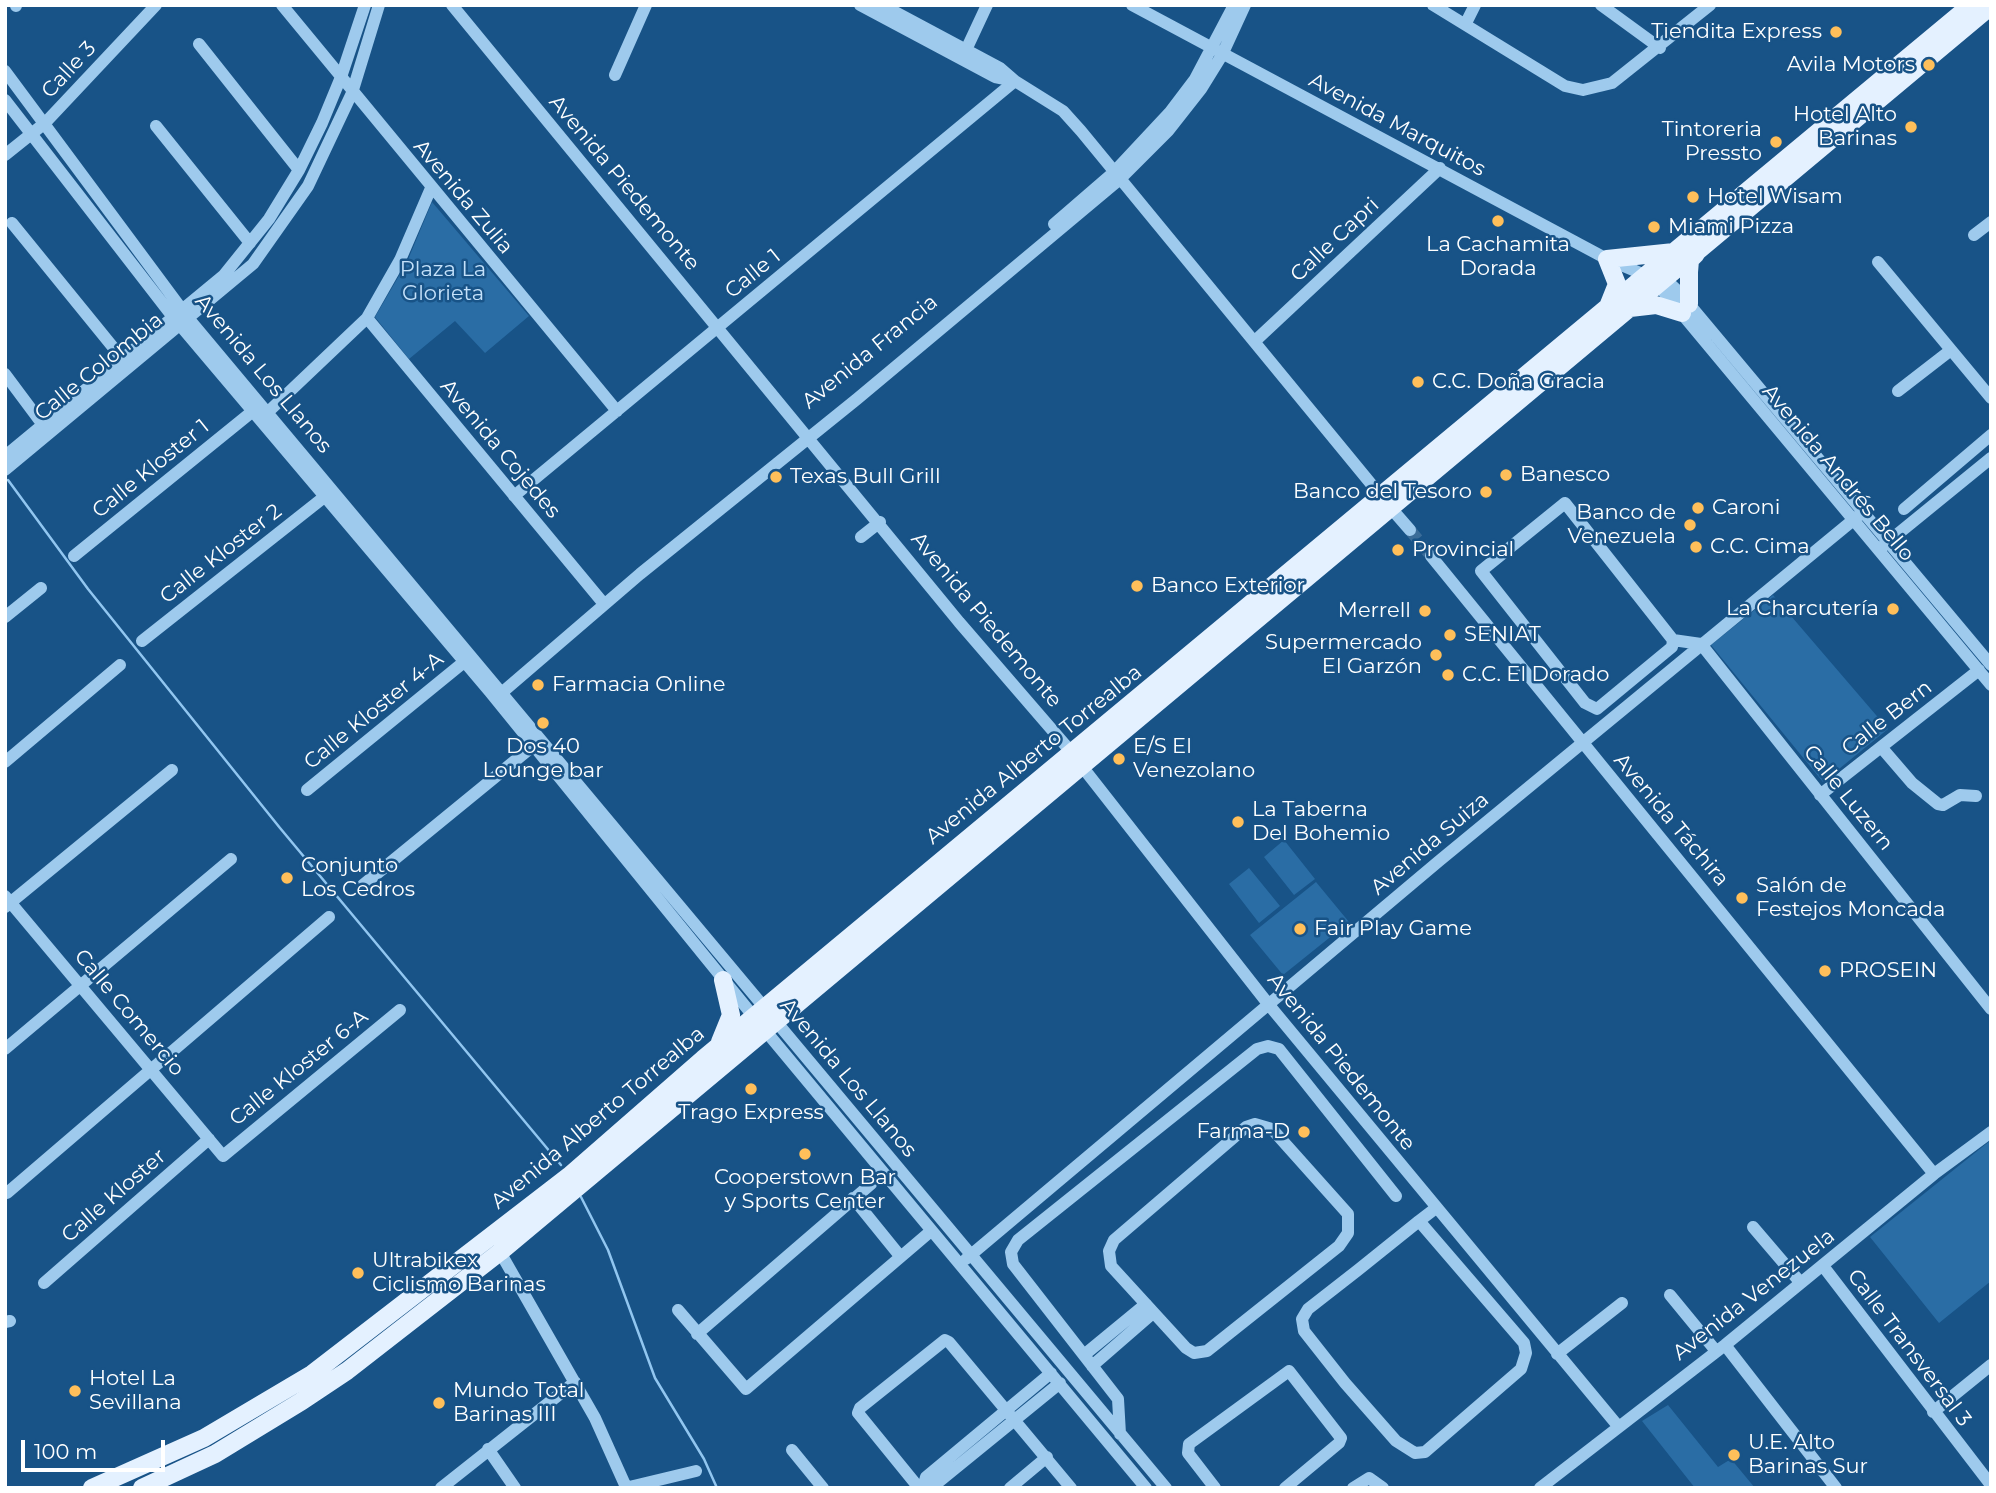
<!DOCTYPE html>
<meta charset="utf-8">
<style>
body{margin:0}
#map{position:relative;width:1996px;height:1493px;overflow:hidden;background:#185387;font-family:Montserrat,sans-serif}
canvas{display:block}
.frame{position:absolute;inset:0;border:7px solid #fff;pointer-events:none}
.scale{position:absolute;left:21px;top:1440px;width:144px;height:32px;box-sizing:border-box;border:4px solid #fff;border-top:0;padding-left:9px;font-size:21px;line-height:24px;white-space:nowrap;color:#fff;-webkit-text-stroke:5px #185387;paint-order:stroke}
</style>
<div id="map">
<canvas width="1996" height="1493"></canvas>
<div class="frame"></div>
<div class="scale">100 m</div>
</div>
<script>
const ctx = document.querySelector('canvas').getContext('2d');
ctx.lineJoin = 'round';
function fill(path, color) { ctx.fillStyle = color; ctx.fill(path, 'evenodd'); }
const poly = rows => new Path2D(rows.map(r => 'M' + r).join(''));
function trace(path, color, width, dash) { ctx.strokeStyle = color; ctx.lineWidth = width; ctx.lineCap = dash ? 'butt' : 'round'; ctx.setLineDash(dash || []); ctx.stroke(path); }
function label(font, color, halo, rows, align = 'center') {
  ctx.font = font + ' Montserrat,sans-serif'; ctx.lineWidth = 5; ctx.setLineDash([]); ctx.textBaseline = 'middle'; ctx.strokeStyle = halo; ctx.fillStyle = color; for (const [text, x, y, turn = 0] of rows) {
    ctx.save(); ctx.translate(x, y); ctx.rotate((+turn || 0) * Math.PI / 180); ctx.textAlign = isNaN(turn) ? turn : align; if (halo) ctx.strokeText(text, 0, 0); ctx.fillText(text, 0, 0); ctx.restore();
  }
}
fill(poly([
 [432,202,529,316,485,353,455,321,409,359,375,317,407,262],
 [1773,595,1888,729,1823,782,1711,645],
 [1284,840,1315,879,1294,895,1264,857],
 [1249,868,1280,906,1259,923,1229,884],
 [1316,882,1349,922,1283,975,1250,935],
 [1991,1140,1991,1281,1939,1323,1870,1237],
 [1668,1405,1718,1467,1731,1459,1755,1488,1695,1488,1642,1421]
]), '#2a6da5');
trace(poly([
 [8,480,88,589,280,828,561,1165],
 [581,1197,608,1250,655,1378,704,1459,717,1488]
]), '#91c6f0', 2.5);
trace(poly([
 [1410,530,1431,556]
]), '#3b6d99', 12, [12, 6]);
trace(poly([
 [282,5,617,411],
 [452,5,959,622,1066,746,1269,1005,1618,1426],
 [860,5,995,77,1015,81,1000,68,882,5],
 [1132,5,1607,259,1652,278,1991,685],
 [1433,5,1565,86,1583,90,1612,83,1710,5],
 [1601,5,1660,48],
 [16,6,16,5],
 [1466,23,1475,5],
 [199,44,299,170],
 [966,50,987,5],
 [5,71,189,319,1166,1488],
 [615,75,646,5],
 [5,100,173,317,490,692,754,1017,1146,1488],
 [156,126,250,243],
 [5,155,45,123,156,5],
 [12,223,121,357],
 [1054,224,1113,173,1170,112,1195,79,1234,5],
 [1974,235,1991,222],
 [1878,262,1991,398],
 [1661,275,1679,292,1991,665],
 [367,318,604,604],
 [1255,341,1440,168],
 [5,374,43,425],
 [1898,391,1951,350],
 [268,412,367,318,400,260,431,188],
 [5,456,224,275,269,219,299,170,322,123,341,77,365,5],
 [5,470,253,264,308,186,352,93,379,5],
 [514,496,1015,81,1063,111,1081,131,1381,496],
 [1390,507,1410,530],
 [1904,509,1991,435],
 [861,537,880,522],
 [1883,546,1991,458],
 [74,556,253,411],
 [1431,556,1934,1174],
 [5,617,41,588],
 [1673,640,1672,647,1597,709,1585,703,1481,571,1565,503,1673,640,1701,644,1991,1009],
 [142,641,323,498],
 [498,696,640,574,857,399,1119,180,1168,131,1201,89,1222,55,1245,5],
 [1881,747,1912,783,1938,804,1943,805,1960,795,1976,796],
 [5,762,120,665],
 [307,790,464,662],
 [1820,795,1979,670],
 [363,885,533,746],
 [5,896,223,1156,400,1010],
 [5,907,172,770],
 [5,1049,231,859],
 [1255,1124,1272,1129,1348,1214,1348,1233,1339,1246,1207,1351,1194,1353,1186,1348,1111,1266,1109,1251,1114,1240,1246,1127,1255,1124],
 [7,1193,329,917],
 [853,1198,900,1256],
 [1419,1221,1524,1343,1526,1353,1521,1369,1425,1452,1415,1453,1396,1441,1345,1383,1304,1331,1302,1319,1308,1309,1358,1270,1419,1221,1436,1208],
 [1753,1227,1800,1282],
 [500,1252,595,1418,626,1487],
 [966,1259,1439,861,1863,512],
 [1823,1266,1991,1485],
 [44,1283,209,1139],
 [1670,1295,1716,1351],
 [678,1310,746,1389,931,1231],
 [5,1322,10,1321],
 [697,1334,871,1184],
 [1725,1345,1836,1488],
 [1557,1354,1622,1303],
 [1084,1355,1146,1304],
 [1092,1366,1153,1313],
 [1933,1412,1991,1365],
 [1120,1434,1118,1399,1013,1264,1011,1252,1018,1240,1257,1049,1268,1046,1279,1049,1396,1196],
 [488,1449,515,1488],
 [792,1450,823,1488],
 [441,1488,575,1382],
 [625,1488,696,1471],
 [919,1488,858,1413,860,1408,945,1340,949,1342,1071,1488],
 [923,1488,926,1477,1051,1373],
 [931,1488,1060,1383],
 [1010,1488,1047,1457],
 [1215,1488,1188,1453,1189,1444,1289,1371,1341,1438,1339,1443,1285,1488],
 [1353,1488,1369,1478,1383,1488],
 [1540,1488,1725,1345,1934,1174,1991,1132]
]), '#9ecaed', 12);
trace(poly([
 [1609,304,1617,284,1607,259,1674,252],
 [1689,304,1689,272,1690,260,1696,254],
 [1630,308,1656,305,1682,313],
 [720,1042,731,1015,723,980],
 [92,1488,204,1438,312,1374,569,1176,703,1059,1971,5],
 [142,1488,215,1454,302,1401,347,1371,500,1252,1991,6]
]), '#e4f1ff', 18);
for (const [x, y, r, color] of [
 [1836,32,7,"#ffbf5a"],
 [1929,65,7,"#ffbf5a"],
 [1911,127,7,"#ffbf5a"],
 [1776,142,7,"#ffbf5a"],
 [1693,197,7,"#ffbf5a"],
 [1498,221,7,"#ffbf5a"],
 [1654,227,7,"#ffbf5a"],
 [1418,382,7,"#ffbf5a"],
 [1506,475,7,"#ffbf5a"],
 [776,477,7,"#ffbf5a"],
 [1486,492,7,"#ffbf5a"],
 [1698,508,7,"#ffbf5a"],
 [1690,525,7,"#ffbf5a"],
 [1696,547,7,"#ffbf5a"],
 [1398,550,7,"#ffbf5a"],
 [1137,586,7,"#ffbf5a"],
 [1893,609,7,"#ffbf5a"],
 [1425,611,7,"#ffbf5a"],
 [1450,635,7,"#ffbf5a"],
 [1436,655,7,"#ffbf5a"],
 [1448,675,7,"#ffbf5a"],
 [538,685,7,"#ffbf5a"],
 [543,723,7,"#ffbf5a"],
 [1119,759,7,"#ffbf5a"],
 [1238,822,7,"#ffbf5a"],
 [287,878,7,"#ffbf5a"],
 [1742,898,7,"#ffbf5a"],
 [1300,929,7,"#ffbf5a"],
 [1825,971,7,"#ffbf5a"],
 [751,1089,7,"#ffbf5a"],
 [1304,1132,7,"#ffbf5a"],
 [805,1154,7,"#ffbf5a"],
 [358,1273,7,"#ffbf5a"],
 [75,1391,7,"#ffbf5a"],
 [439,1403,7,"#ffbf5a"],
 [1734,1455,7,"#ffbf5a"]
]) { const dot = new Path2D(); dot.arc(x, y, r, 0, 2 * Math.PI); ctx.fillStyle = color; ctx.fill(dot); trace(dot, '#185387', 2.5); }
label('21px', '#fff', '#185387', [
 ["Tiendita Express",1822,32,"right"],
 ["Avila Motors",1915,65,"right"],
 ["Hotel Alto",1897,115,"right"],
 ["Barinas",1897,139,"right"],
 ["Tintoreria",1762,130,"right"],
 ["Pressto",1762,154,"right"],
 ["Hotel Wisam",1707,197],
 ["Miami Pizza",1668,227],
 ["La Cachamita",1498,245,"center"],
 ["Dorada",1498,269,"center"],
 ["C.C. Doña Gracia",1432,382],
 ["Banesco",1520,475],
 ["Texas Bull Grill",790,477],
 ["Banco del Tesoro",1472,492,"right"],
 ["Caroni",1712,508],
 ["Banco de",1676,513,"right"],
 ["Venezuela",1676,537,"right"],
 ["C.C. Cima",1710,547],
 ["Provincial",1412,550],
 ["Banco Exterior",1151,586],
 ["La Charcutería",1879,609,"right"],
 ["Merrell",1411,611,"right"],
 ["SENIAT",1464,635],
 ["Supermercado",1422,643,"right"],
 ["El Garzón",1422,667,"right"],
 ["C.C. El Dorado",1462,675],
 ["Farmacia Online",552,685],
 ["Dos 40",543,747,"center"],
 ["Lounge bar",543,771,"center"],
 ["E/S El",1133,747],
 ["Venezolano",1133,771],
 ["La Taberna",1252,810],
 ["Del Bohemio",1252,834],
 ["Conjunto",301,866],
 ["Los Cedros",301,890],
 ["Salón de",1756,886],
 ["Festejos Moncada",1756,910],
 ["Fair Play Game",1314,929],
 ["PROSEIN",1839,971],
 ["Trago Express",751,1113,"center"],
 ["Farma-D",1290,1132,"right"],
 ["Cooperstown Bar",805,1178,"center"],
 ["y Sports Center",805,1202,"center"],
 ["Ultrabikex",372,1261],
 ["Ciclismo Barinas",372,1285],
 ["Hotel La",89,1379],
 ["Sevillana",89,1403],
 ["Mundo Total",453,1391],
 ["Barinas III",453,1415],
 ["U.E. Alto",1748,1443],
 ["Barinas Sur",1748,1467]
], 'left');
label('21px', '#fff', '#185387', [
 ["Calle 3",69,70,-47],
 ["Avenida Marquitos",1397,125,28],
 ["Avenida Piedemonte",624,183,50],
 ["Avenida Zulia",463,197,50],
 ["Calle Capri",1335,240,-43],
 ["Calle 1",753,274,-39],
 ["Avenida Francia",870,352,-39],
 ["Calle Colombia",99,367,-39],
 ["Avenida Los Llanos",263,374,50],
 ["Avenida Cojedes",500,449,50],
 ["Calle Kloster 1",151,469,-39],
 ["Avenida Andrés Bello",1838,473,50],
 ["Calle Kloster 2",221,554,-38],
 ["Avenida Piedemonte",986,620,50],
 ["Calle Kloster 4-A",374,711,-39],
 ["Calle Bern",1887,718,-38],
 ["Avenida Alberto Torrealba",1034,755,-39],
 ["Calle Luzern",1848,798,51],
 ["Avenida Táchira",1671,820,50],
 ["Avenida Suiza",1430,844,-40],
 ["Calle Comercio",129,1013,50],
 ["Avenida Piedemonte",1341,1062,51],
 ["Calle Kloster 6-A",299,1068,-39],
 ["Avenida Los Llanos",848,1078,50],
 ["Avenida Alberto Torrealba",598,1118,-40],
 ["Calle Kloster",114,1196,-41],
 ["Avenida Venezuela",1754,1295,-38],
 ["Calle Transversal 3",1909,1348,53]
]);
label('21px', '#c4e1fa', '#185387', [
 ["Plaza La",443,270],
 ["Glorieta",443,294]
]);
</script>
